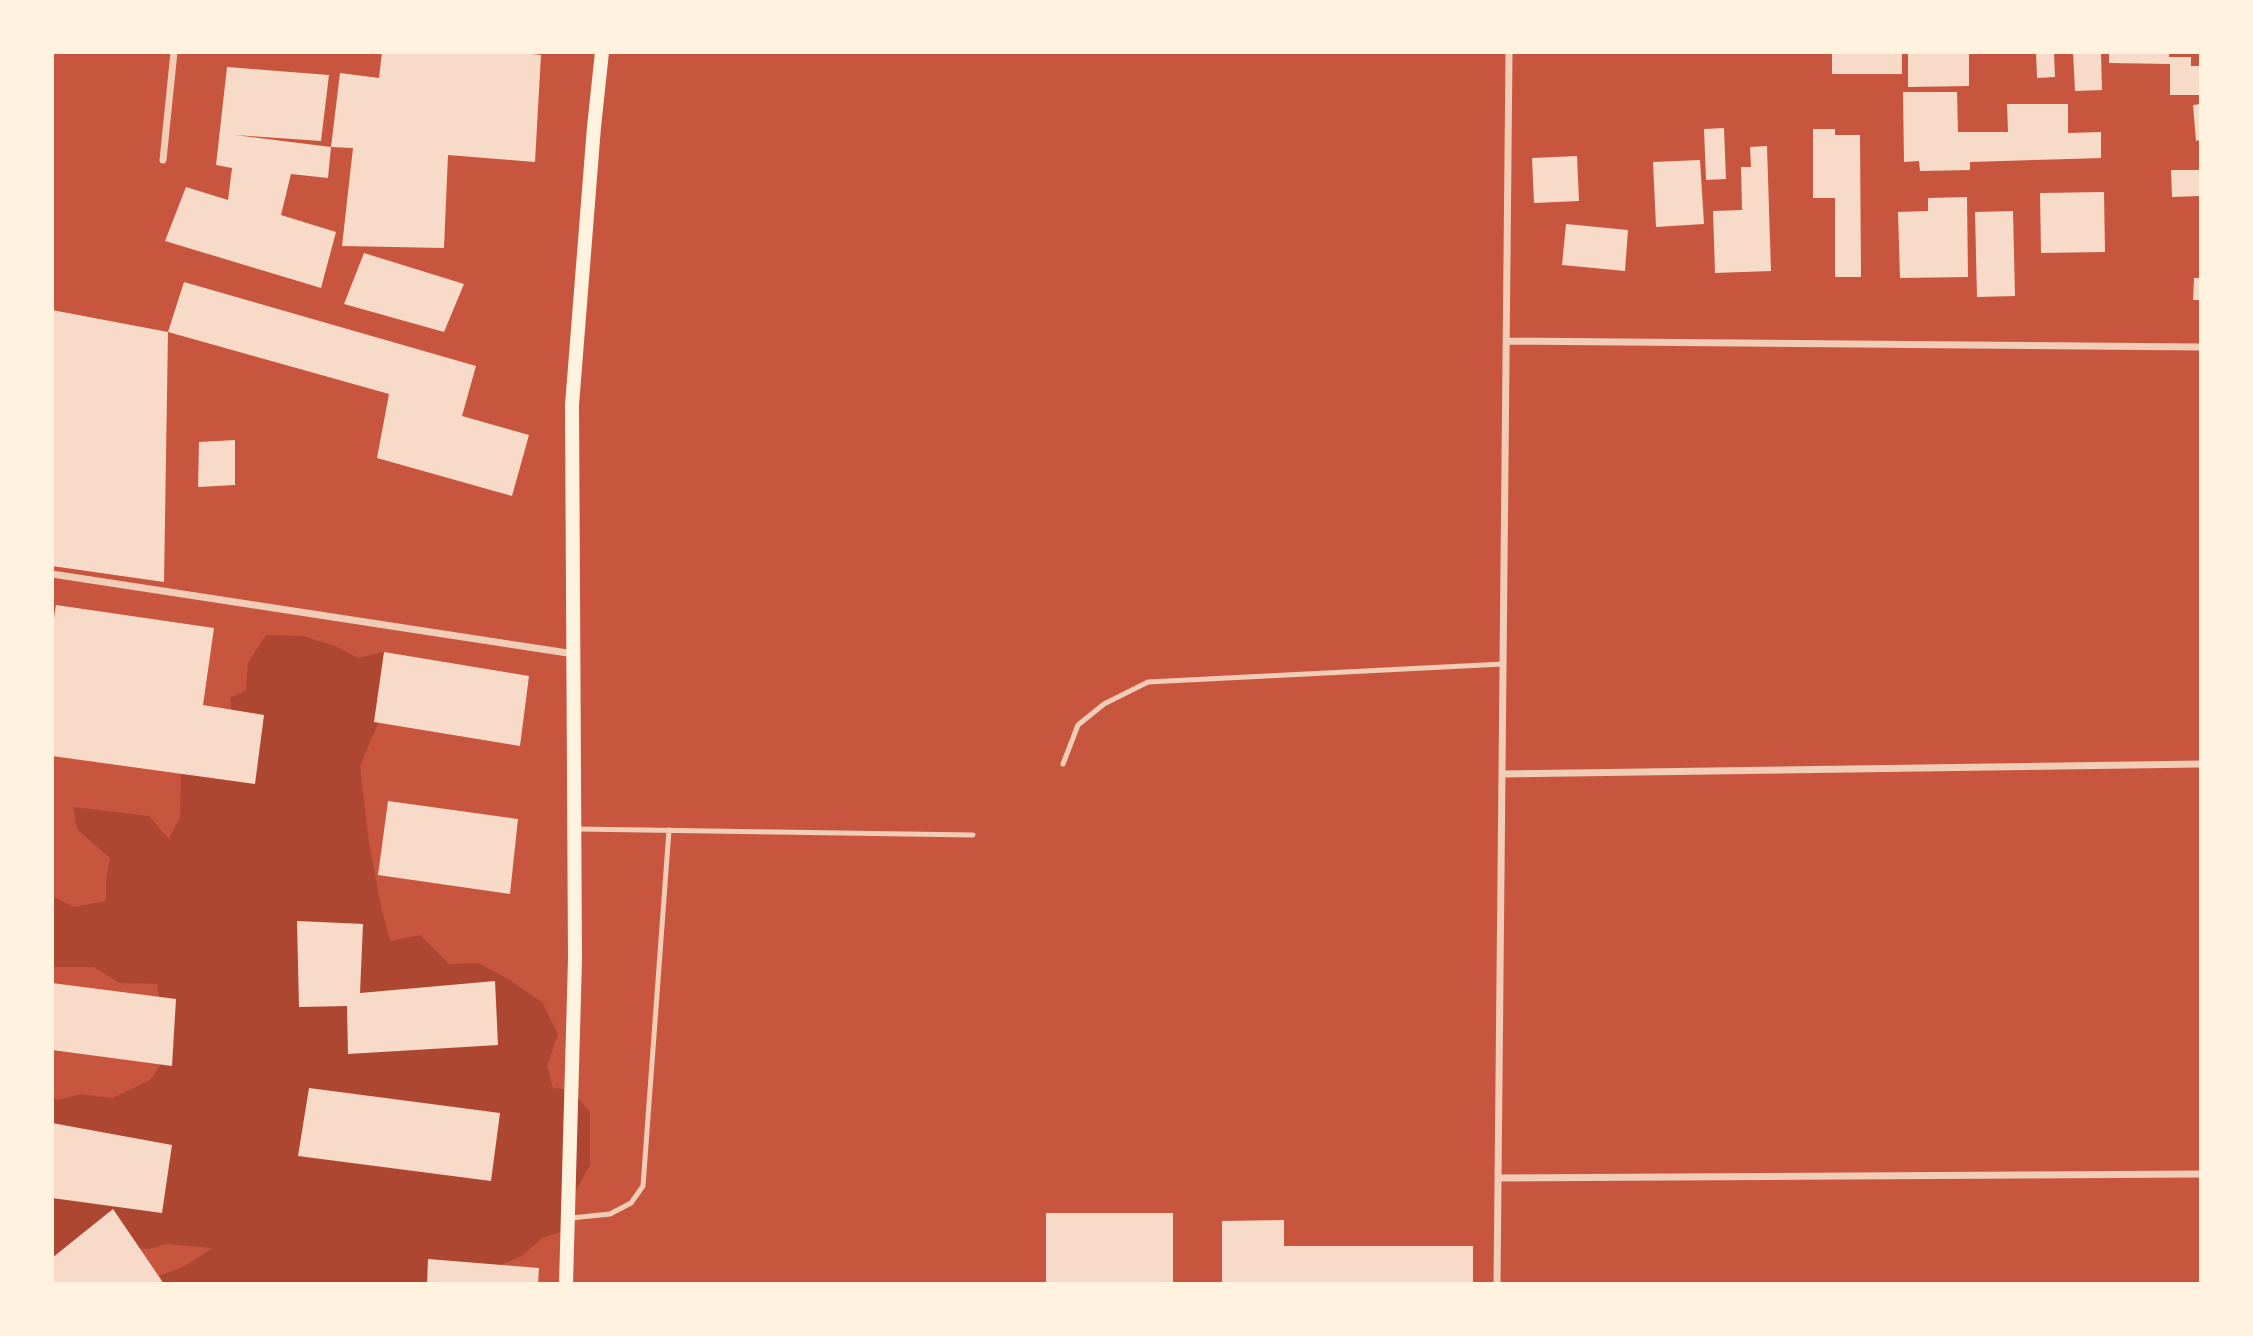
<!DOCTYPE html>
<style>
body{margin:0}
#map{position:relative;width:2253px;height:1336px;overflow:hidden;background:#c8553d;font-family:"Roboto Condensed",sans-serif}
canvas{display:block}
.frame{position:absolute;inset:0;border:54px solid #fff3e0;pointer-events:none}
</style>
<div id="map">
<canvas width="2253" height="1336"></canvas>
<div class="frame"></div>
</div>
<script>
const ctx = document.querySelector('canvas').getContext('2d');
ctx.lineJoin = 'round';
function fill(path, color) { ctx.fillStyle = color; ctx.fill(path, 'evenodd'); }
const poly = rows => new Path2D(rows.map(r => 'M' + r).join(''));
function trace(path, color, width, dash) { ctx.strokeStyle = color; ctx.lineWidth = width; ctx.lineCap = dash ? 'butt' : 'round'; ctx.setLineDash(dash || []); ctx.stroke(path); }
fill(poly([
 [266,635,303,636,335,646,358,658,384,652,397,678,360,766,368,836,381,907,390,941,420,935,449,964,478,963,508,979,542,1002,558,1034,547,1066,553,1088,571,1090,590,1112,590,1165,568,1205,567,1230,542,1238,522,1256,458,1283,148,1283,150,1279,183,1267,213,1248,166,1244,149,1249,131,1248,53,1279,53,1193,144,1166,141,1139,112,1148,53,1138,52,1098,58,1100,80,1094,113,1098,150,1080,174,1045,163,1019,157,984,119,983,94,967,53,967,53,896,74,907,106,901,106,880,110,858,77,829,73,807,149,816,169,839,180,817,181,773,234,729,230,698,246,690,248,663]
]), '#ae4732');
fill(poly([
 [382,52,514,52,541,55,535,162,448,155,444,248,342,246,353,148,331,147,340,73,379,78],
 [1832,52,1902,52,1902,74,1832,74],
 [1908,52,1969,52,1969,86,1908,87],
 [2036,52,2054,52,2055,77,2037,78],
 [2073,52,2101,52,2102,90,2075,91],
 [2109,52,2169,52,2169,57,2191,57,2191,66,2200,66,2200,95,2170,95,2170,64,2109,63],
 [227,67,329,75,321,141,235,135,331,147,328,178,291,174,281,215,336,232,321,288,165,241,186,187,228,200,232,168,216,165],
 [1903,92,1957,92,1958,132,2008,132,2007,104,2068,104,2068,133,2101,132,2101,158,1970,162,1970,170,1920,171,1919,161,1904,162],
 [2200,104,2200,140,2196,141,2193,105],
 [1724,128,1726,179,1706,180,1704,129],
 [1813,129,1835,129,1835,135,1860,135,1861,277,1835,277,1835,198,1813,198],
 [1767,146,1771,271,1715,273,1713,211,1742,210,1741,167,1751,167,1750,147],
 [1577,156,1579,201,1534,203,1532,158],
 [1700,160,1704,224,1656,227,1653,162],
 [2171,170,2200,170,2200,196,2172,197],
 [2104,192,2105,252,2041,253,2040,193],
 [1967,197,1968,277,1900,278,1898,212,1928,211,1928,198],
 [2013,211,2015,296,1977,297,1975,212],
 [1566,224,1628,230,1625,271,1562,265],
 [364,253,464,284,444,332,344,304],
 [2194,278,2200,278,2200,300,2193,300],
 [184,282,476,366,462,416,529,435,512,496,377,458,389,394,168,332],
 [52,310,168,332,164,582,52,566],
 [235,440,235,485,198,487,199,442],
 [56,605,214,628,203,705,264,715,255,784,52,756,52,630],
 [384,652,529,676,520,746,374,722],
 [388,801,518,819,510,894,378,875],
 [297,921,363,924,360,993,495,981,498,1045,348,1054,347,1006,299,1007],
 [52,983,176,999,172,1066,52,1050],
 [309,1088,500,1113,491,1181,298,1156],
 [52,1123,172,1145,162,1213,52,1198],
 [113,1209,164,1284,52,1284,52,1258],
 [1046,1213,1173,1213,1173,1283,1046,1283],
 [1284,1220,1284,1246,1473,1246,1473,1284,1222,1284,1222,1221],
 [428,1259,539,1268,538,1284,427,1284]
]), '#f7dbc8');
trace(poly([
 [1063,764,1078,725,1104,704,1148,682,1503,664],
 [577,829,973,835],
 [571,1218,610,1214,631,1203,643,1186,669,830]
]), '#f1ccb7', 5);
trace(poly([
 [163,160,174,52],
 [1508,341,2200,347],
 [52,574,574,654],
 [1502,774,2200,764],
 [1499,1178,2200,1174],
 [1497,1284,1509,52]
]), '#f1ccb7', 7);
trace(poly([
 [566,1284,575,959,572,405,594,127,602,52]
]), '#fff3e0', 14);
</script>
